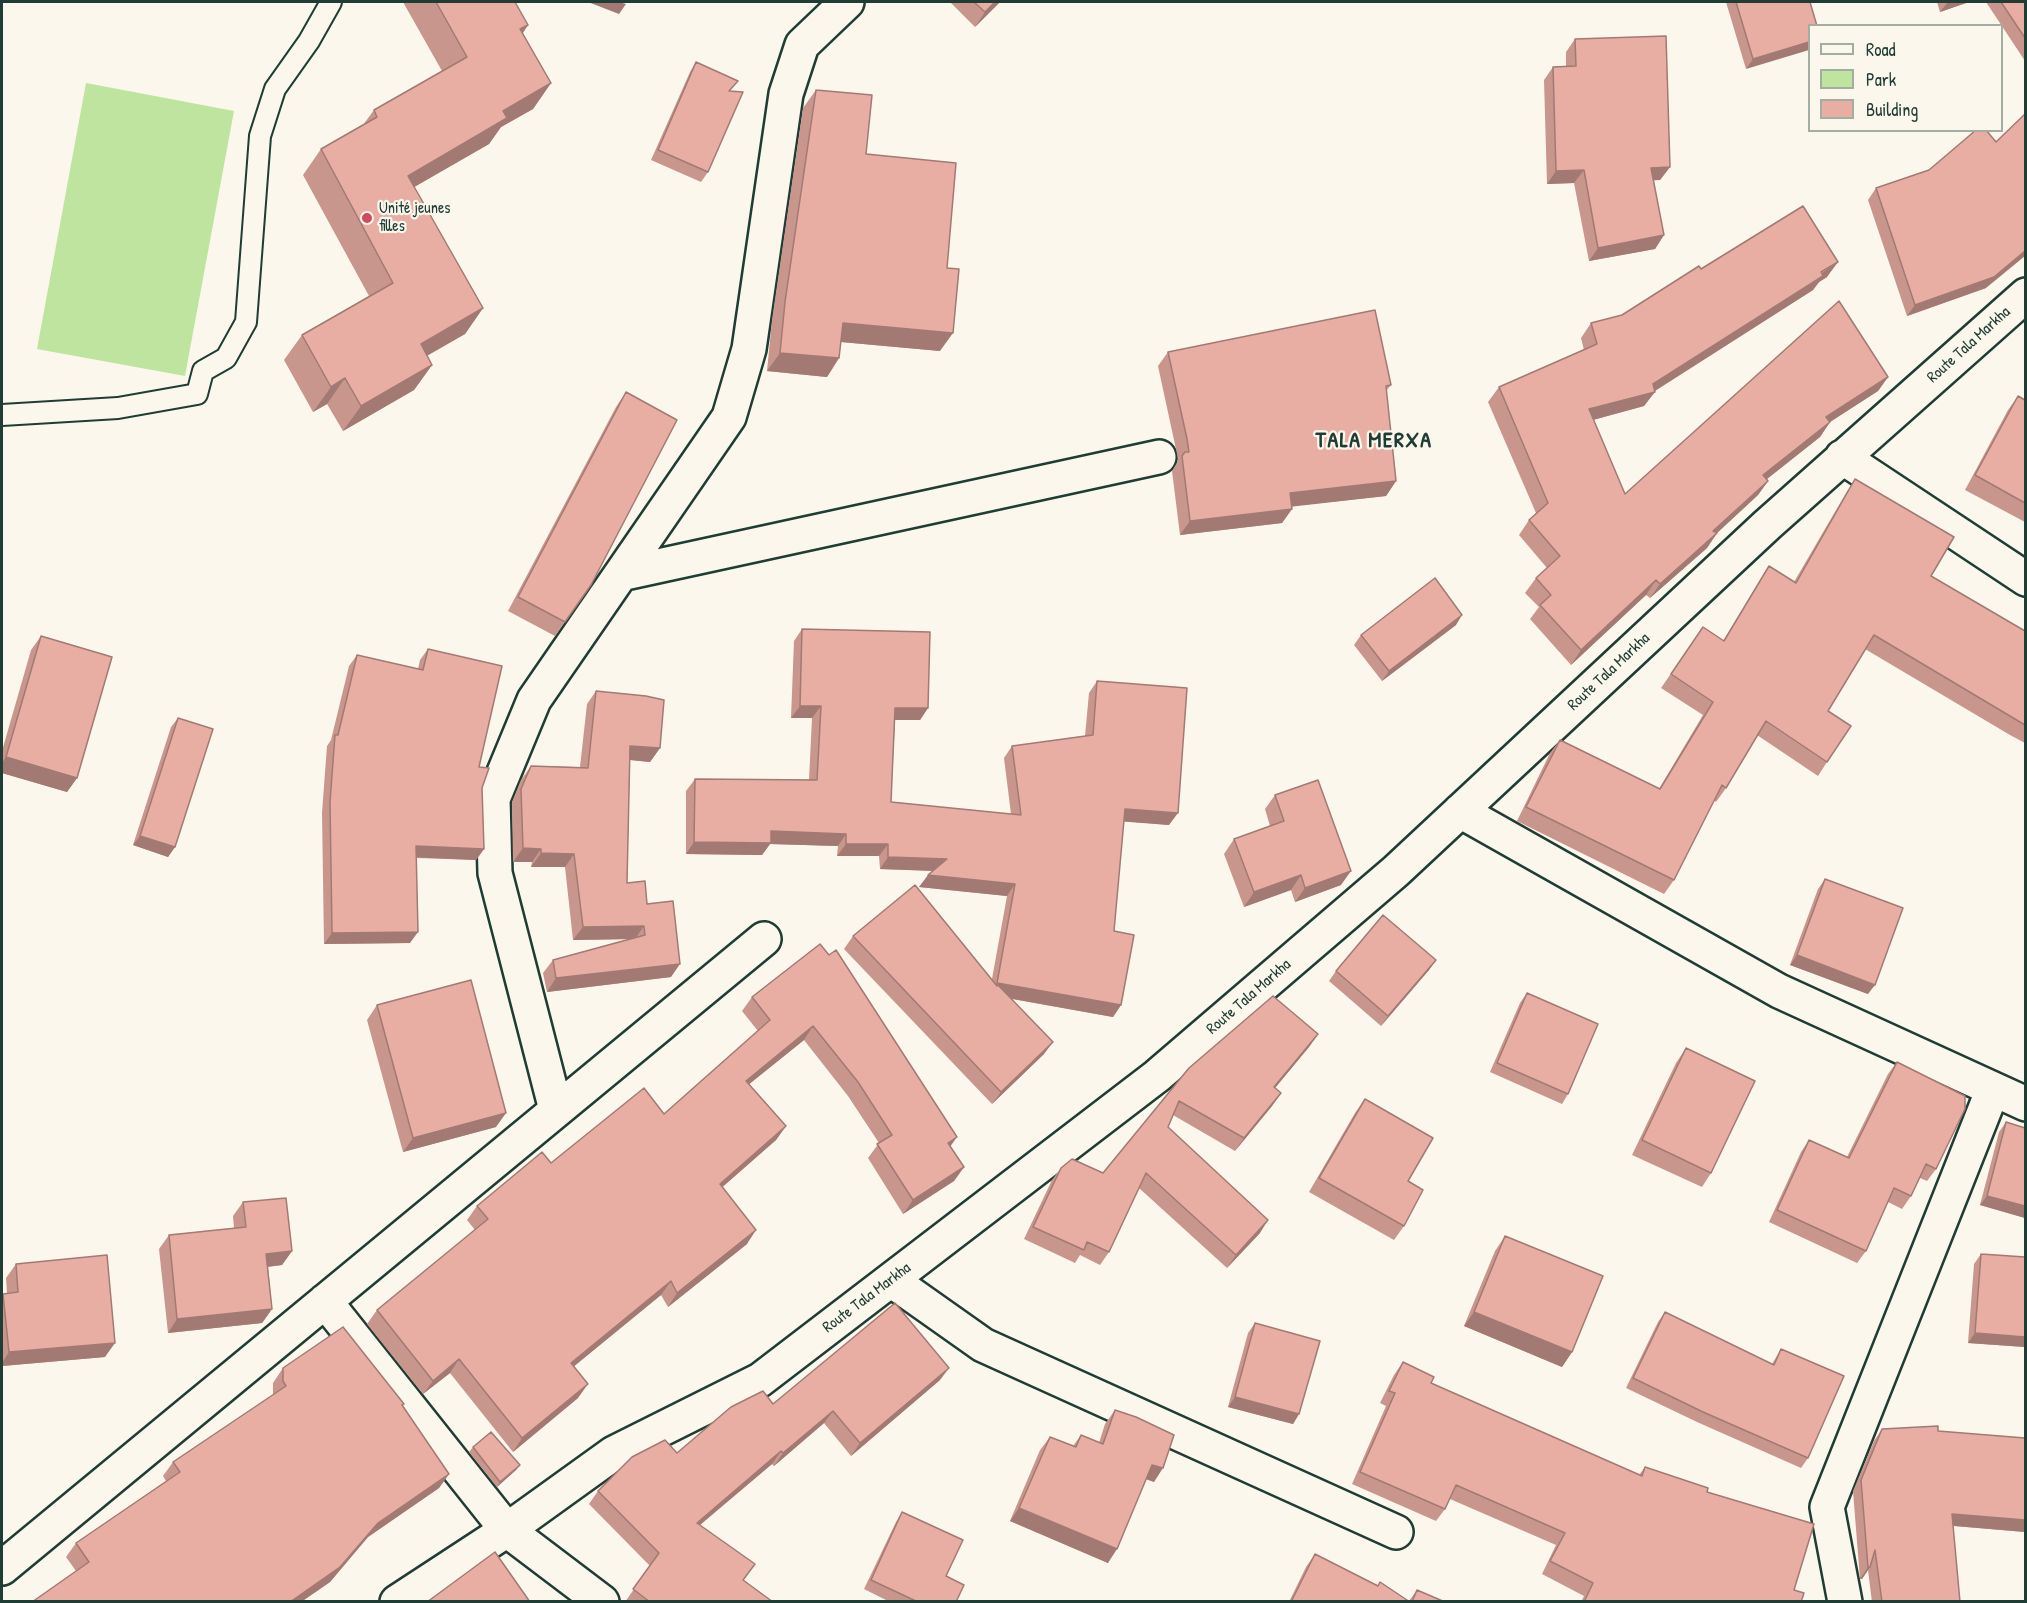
<!DOCTYPE html>
<meta charset="utf-8">
<style>
body{margin:0}
#map{position:relative;width:2027px;height:1603px;overflow:hidden;background:#fbf7ec;font-family:"Patrick Hand",sans-serif}
canvas{display:block}
.frame{position:absolute;inset:0;border:3px solid #1f3d34;pointer-events:none}
.legend{position:absolute;left:1808px;top:24px;width:195px;height:108px;box-sizing:border-box;background:#fbf7ec;border:2px solid #a3ada2;margin:0;padding:8px 10px;list-style:none;font-size:18px;color:#1f3d34}
.legend li{display:flex;align-items:center;gap:12px;height:30px}
.legend b{width:30px;border:2px solid #a3ada2}
</style>
<div id="map">
<canvas width="2027" height="1603"></canvas>
<div class="frame"></div>
<ul class="legend">
<li><b style="height:8px;background:#fbf7ec"></b>Road</li>
<li><b style="height:16px;background:#bfe49f"></b>Park</li>
<li><b style="height:16px;background:#e8aea4"></b>Building</li>
</ul>
</div>
<script>
const ctx = document.querySelector('canvas').getContext('2d');
ctx.lineJoin = 'round';
function fill(path, color) { ctx.fillStyle = color; ctx.fill(path, 'evenodd'); }
const poly = rows => new Path2D(rows.map(r => 'M' + r).join(''));
function trace(path, color, width, dash) { ctx.strokeStyle = color; ctx.lineWidth = width; ctx.lineCap = dash ? 'butt' : 'round'; ctx.setLineDash(dash || []); ctx.stroke(path); }
function label(font, color, halo, rows, align = 'center') {
  ctx.font = font + ' "Patrick Hand",sans-serif'; ctx.lineWidth = 4.5; ctx.setLineDash([]); ctx.textBaseline = 'middle'; ctx.strokeStyle = halo; ctx.fillStyle = color; for (const [text, x, y, turn = 0] of rows) {
    ctx.save(); ctx.translate(x, y); ctx.rotate((+turn || 0) * Math.PI / 180); ctx.textAlign = isNaN(turn) ? turn : align; if (halo) ctx.strokeText(text, 0, 0); ctx.fillText(text, 0, 0); ctx.restore();
  }
}
fill(poly([
 [86,83,234,111,185,376,37,349]
]), '#bfe49f');
const lane = poly([
 [2,415,118,408,197,394,203,371,226,358,246,322,260,136,275,89,309,41,331,2]
]);
const street = poly([
 [1842,457,2026,579],
 [621,574,1159,457],
 [1460,811,1779,991,2026,1104],
 [556,1110,495,873,493,799,534,700,729,417,749,349,786,94,802,45,847,2],
 [891,1280,983,1345,1396,1532],
 [325,1301,507,1530,602,1602],
 [2,1568,764,939],
 [397,1602,507,1530,614,1453,760,1380,1157,1076,1396,871,1767,525,2026,295],
 [1845,1602,1827,1507,1993,1089]
]);
trace(lane, '#1f3d34', 24);
trace(street, '#1f3d34', 38);
trace(lane, '#fbf7ec', 20);
trace(street, '#fbf7ec', 33);
fill(poly([
 [403,2,515,2,528,25,523,33,551,83,533,109,501,127,489,144,414,187,483,308,465,334,427,356,432,365,414,390,343,431,327,404,313,412,284,360,302,335,369,296,303,175,321,149,363,125,374,110,442,71],
 [950,2,1000,2,975,27],
 [1726,2,1810,2,1746,69],
 [1937,2,1969,2,1940,12],
 [1986,2,2025,2,2025,61],
 [1575,39,1670,167,1660,180,1653,180,1664,235,1655,249,1589,261,1574,183,1547,184,1544,80,1553,67,1566,66,1566,52],
 [696,62,731,91,708,172,701,182,651,160,690,72],
 [816,90,866,154,947,268,940,351,841,342,839,358,827,377,767,371,772,320,803,108],
 [1996,142,1986,288,1907,316,1868,200,1876,188,1929,170],
 [1701,269,1827,277,1819,282,1813,290,1655,391,1644,406,1593,420,1625,494,1888,377,1878,391,1830,422,1820,437,1767,479,1768,481,1758,495,1717,533,1707,548,1650,598,1646,595,1571,665,1530,619,1539,607,1525,593,1536,578,1547,568,1519,535,1529,520,1536,513,1488,402,1499,387,1584,350,1581,338,1591,323,1622,315],
 [1168,352,1391,385,1386,391,1396,481,1386,496,1292,506,1292,509,1282,523,1180,535,1172,471,1178,461,1177,454,1158,366],
 [626,392,591,585,555,636,508,611,616,407],
 [2018,396,2025,400,2025,522,1965,490,2008,410],
 [1855,479,1931,576,2025,631,2025,743,2010,735,1865,649,1828,711,1827,762,1818,776,1757,735,1726,788,1716,802,1714,800,1674,880,1664,894,1517,821,1550,753,1560,740,1659,789,1703,715,1661,688,1703,627,1723,641,1760,580,1769,566,1794,582,1846,493],
 [1456,625,1382,681,1354,645,1361,635],
 [802,629,928,708,920,720,895,720,891,802,1011,814,1004,758,1012,746,1085,736,1089,693,1097,681,1169,825,1123,821,1114,931,1121,1005,1113,1017,1012,999,1044,1054,992,1104,844,949,853,936,992,979,1007,896,919,887,932,871,880,869,879,856,837,856,838,846,770,844,762,855,686,854,686,791,695,779,809,780,812,718,791,718,794,641],
 [41,636,77,778,67,792,2,773,2,751,31,650],
 [428,649,479,767,482,788,484,849,476,860,417,858,410,943,324,944,322,813,327,746,331,740,349,666,357,655,418,669,420,660],
 [596,691,660,748,650,762,630,760,627,883,647,904,671,977,547,992,543,973,553,960,629,939,573,940,565,867,531,867,532,862,513,862,512,802,521,780,531,766,580,767,587,704],
 [178,718,175,847,168,857,133,845,171,727],
 [1275,795,1341,885,1295,902,1291,890,1244,907,1224,854,1234,839,1270,826,1265,809],
 [1825,879,1868,994,1790,965,1818,889],
 [820,944,964,1167,954,1181,903,1214,868,1158,879,1143,848,1096,804,1040,749,1084,786,1126,776,1140,722,1187,747,1244,668,1307,661,1295,574,1366,578,1398,513,1452,450,1373,423,1394,367,1324,377,1310,475,1230,467,1220,477,1206,551,1163,664,1114,758,1031,742,1011,752,997],
 [1436,960,1429,970,1381,1026,1329,981,1336,971],
 [1527,993,1568,1094,1562,1104,1490,1072,1520,1003],
 [377,1005,496,1127,403,1152,367,1020],
 [1318,1034,1309,1047,1275,1088,1281,1093,1272,1106,1235,1151,1173,1115,1168,1127,1260,1233,1227,1268,1139,1188,1109,1252,1100,1265,1080,1255,1075,1263,1024,1239,1052,1180,1061,1168,1103,1173,1189,1068],
 [1686,1048,1711,1173,1702,1187,1632,1155,1676,1063],
 [1897,1062,1936,1169,1927,1181,1920,1178,1911,1196,1902,1209,1888,1202,1866,1251,1857,1263,1769,1222,1801,1152,1809,1140,1847,1157,1888,1074],
 [1365,1099,1408,1181,1404,1226,1394,1240,1309,1192,1355,1113],
 [2006,1122,2025,1128,2025,1218,1980,1205,1999,1132],
 [243,1202,292,1251,282,1265,268,1267,272,1309,262,1323,168,1333,159,1249,169,1235,234,1228,233,1216],
 [1505,1236,1572,1352,1562,1367,1464,1326,1495,1251],
 [1981,1254,2025,1347,1968,1343,1974,1264],
 [16,1264,105,1357,2,1366,2,1296,3,1294,7,1293,6,1278],
 [1665,1312,1772,1364,1781,1349,1808,1458,1801,1468,1697,1422,1626,1388,1658,1322],
 [1255,1323,1299,1414,1293,1424,1228,1407,1248,1333],
 [1403,1362,1431,1383,1639,1475,1645,1467,1707,1492,1794,1590,1801,1602,1581,1602,1584,1596,1542,1574,1556,1545,1450,1499,1445,1509,1436,1521,1352,1484,1386,1406,1380,1403,1394,1375],
 [283,1368,403,1406,449,1474,439,1488,368,1537,330,1582,301,1602,32,1602,76,1571,66,1557,76,1543,166,1481,163,1476,173,1462,273,1395,273,1383],
 [940,1380,851,1456,824,1423,774,1466,772,1464,700,1525,743,1580,773,1602,625,1602,650,1566,589,1504,598,1491,677,1453,773,1404],
 [1115,1410,1154,1482,1146,1479,1108,1563,1010,1521,1040,1450,1050,1437,1073,1446,1081,1435,1099,1443,1105,1424],
 [1882,1429,1938,1431,2025,1438,2025,1532,1953,1526,1960,1602,1872,1602,1868,1570,1862,1579,1860,1579,1853,1491,1874,1441],
 [473,1447,520,1465,516,1470,497,1487,469,1452],
 [902,1512,946,1576,956,1602,890,1602,864,1589,896,1522],
 [1315,1554,1409,1601,1417,1590,1445,1602,1289,1602,1306,1567]
]), '#c8968d');
fill(poly([
 [588,2,619,2,626,4,619,14],
 [995,2,1000,2,975,27,985,12],
 [1948,2,1969,2,1940,12],
 [528,25,510,51,520,29],
 [1809,42,1809,50,1746,69,1753,59],
 [551,83,533,109,501,127,489,144,390,201,408,176,503,111],
 [1670,167,1660,180,1642,181,1651,168],
 [1584,170,1574,183,1547,184,1556,171],
 [1664,235,1655,249,1589,261,1598,248],
 [2025,251,2025,256,1986,288,1907,316,1915,305],
 [1838,262,1827,277,1819,282,1813,290,1653,392,1655,392,1644,406,1578,424,1589,409,1653,384],
 [483,308,465,334,403,369,421,344],
 [843,323,953,333,940,351,830,341],
 [780,353,839,358,827,377,767,371],
 [432,365,414,390,343,431,361,406],
 [1888,377,1878,391,1816,431,1826,417],
 [345,378,327,404,313,412,331,387],
 [1830,422,1820,437,1753,490,1763,475],
 [1396,481,1386,496,1280,508,1290,493],
 [1768,481,1758,495,1717,533,1707,548,1650,598,1660,584,1713,531],
 [1292,509,1282,523,1180,535,1190,521],
 [1656,580,1646,595,1571,665,1581,650],
 [1462,615,1456,625,1382,681,1389,671],
 [800,706,821,706,812,718,791,718],
 [895,708,928,708,920,720,887,720],
 [630,746,660,748,650,762,621,759],
 [6,757,77,778,67,792,2,773,2,763],
 [1125,809,1178,813,1169,825,1116,821],
 [771,831,846,834,838,846,770,844,762,855,686,854,694,842],
 [140,836,175,847,168,857,133,845],
 [846,844,888,844,879,856,837,856],
 [416,846,484,849,476,860,408,857],
 [523,848,541,849,532,862,513,862],
 [541,853,574,854,565,867,531,867],
 [888,857,947,859,939,871,880,869],
 [1351,871,1341,885,1295,902,1305,888],
 [928,875,1015,884,1007,896,919,887],
 [1301,875,1291,890,1244,907,1254,892],
 [644,926,635,939,573,940,583,927],
 [418,932,410,943,324,944,332,933],
 [1797,955,1875,985,1868,994,1790,965],
 [1436,960,1429,970,1381,1026,1388,1016],
 [680,964,671,977,547,992,556,978],
 [997,983,1121,1005,1113,1017,991,995,997,986,997,984,989,995],
 [813,1026,804,1040,737,1094,746,1081],
 [1318,1034,1309,1047,1265,1100,1274,1087],
 [1053,1042,1044,1054,992,1104,1001,1092],
 [1281,1093,1272,1106,1235,1151,1244,1138],
 [506,1113,496,1127,403,1152,413,1138],
 [786,1126,776,1140,710,1198,720,1184],
 [957,1137,947,1151,948,1143],
 [964,1167,954,1181,903,1214,913,1200],
 [1987,1196,2025,1206,2025,1218,1980,1205],
 [1268,1220,1260,1233,1227,1268,1236,1255],
 [756,1230,747,1244,668,1307,677,1293],
 [292,1251,282,1265,256,1268,266,1254],
 [671,1281,661,1295,561,1377,571,1363],
 [272,1309,262,1323,168,1333,177,1319],
 [1474,1312,1572,1352,1562,1367,1464,1326],
 [1975,1333,2025,1337,2025,1347,1968,1343],
 [115,1343,105,1357,2,1366,2,1363,9,1352],
 [459,1359,450,1373,423,1394,433,1381],
 [949,1368,940,1380,851,1456,860,1443],
 [588,1384,578,1398,513,1452,522,1438],
 [1235,1397,1299,1414,1293,1424,1228,1407],
 [833,1411,824,1423,774,1466,783,1453],
 [781,1451,772,1464,688,1535,697,1523],
 [520,1465,516,1470,497,1487,500,1482],
 [1152,1465,1163,1468,1154,1482,1143,1478],
 [449,1474,439,1488,368,1537,330,1582,301,1602,290,1602,378,1523],
 [1019,1508,1117,1549,1108,1563,1010,1521],
 [1952,1514,2025,1520,2025,1532,1944,1525],
 [1868,1567,1870,1567,1862,1579,1860,1579]
]), '#a27a73');
const building = poly([
 [436,2,515,2,528,25,520,29,551,83,503,111,507,118,408,176,483,308,421,344,432,365,361,406,345,378,331,387,302,335,393,283,321,149,377,117,374,110,467,57,436,2],
 [974,2,995,2,985,12,974,2],
 [1736,2,1810,2,1817,26,1809,26,1809,42,1753,59,1736,2],
 [2001,2,2025,2,2025,38,2001,2],
 [1666,36,1670,167,1651,168,1664,235,1598,248,1584,170,1556,171,1553,67,1576,66,1575,39,1666,36],
 [696,62,738,81,729,91,743,92,708,172,658,150,696,62],
 [816,90,872,95,866,154,956,163,947,268,959,269,953,333,843,323,839,358,780,353,785,302,816,90],
 [2025,114,2025,251,1994,277,1915,305,1876,188,1929,170,1976,130,1986,130,1996,142,2025,114],
 [1803,206,1838,262,1821,272,1823,276,1653,384,1655,392,1589,409,1625,494,1839,301,1888,377,1826,417,1830,422,1763,475,1768,481,1713,531,1717,533,1660,584,1656,580,1581,650,1540,605,1551,595,1536,578,1560,556,1529,520,1548,503,1499,387,1597,344,1591,323,1622,315,1699,266,1701,269,1803,206],
 [1375,310,1391,385,1386,386,1396,481,1290,493,1292,509,1190,521,1182,456,1185,452,1189,452,1187,439,1168,352,1375,310],
 [626,392,677,420,591,585,565,622,518,597,626,392],
 [2018,396,2025,400,2025,503,1975,475,2018,396],
 [1855,479,1954,537,1931,576,2025,631,2025,725,1874,635,1828,711,1851,726,1827,762,1766,721,1726,788,1722,785,1674,880,1526,807,1560,740,1660,789,1713,702,1671,674,1703,627,1724,641,1769,566,1796,583,1855,479],
 [1435,578,1462,615,1389,671,1361,635,1435,578],
 [802,629,930,632,928,708,895,708,891,802,1021,815,1012,746,1093,735,1097,681,1187,688,1178,813,1125,809,1114,931,1134,935,1121,1005,997,983,1015,884,928,875,947,859,888,857,888,844,846,844,846,834,771,831,771,843,694,842,695,779,817,780,821,706,800,706,802,629],
 [41,636,112,657,77,778,6,757,41,636],
 [428,649,502,666,479,767,489,768,482,788,484,849,416,846,418,932,332,933,330,802,335,735,338,735,357,655,423,670,428,649],
 [596,691,646,696,664,700,660,748,630,746,627,883,645,881,647,904,673,901,680,964,556,978,553,960,645,935,644,926,583,927,574,854,541,853,541,849,523,848,521,789,531,766,588,768,596,691],
 [178,718,213,729,175,847,140,836,178,718],
 [1318,780,1351,871,1305,888,1301,875,1254,892,1234,839,1284,821,1275,795,1318,780],
 [1825,879,1903,908,1875,985,1797,955,1825,879],
 [915,885,997,986,997,984,1053,1042,1001,1092,853,936,915,885],
 [1383,915,1436,960,1388,1016,1336,971,1383,915],
 [820,944,829,955,836,950,957,1137,948,1143,964,1167,913,1200,877,1144,892,1135,858,1082,813,1026,746,1081,786,1126,720,1184,756,1230,677,1293,671,1281,571,1363,588,1384,522,1438,459,1359,433,1381,377,1310,488,1219,477,1206,542,1152,551,1163,644,1088,664,1114,770,1020,752,997,820,944],
 [471,980,506,1113,413,1138,377,1005,471,980],
 [1527,993,1598,1024,1568,1094,1497,1063,1527,993],
 [1273,996,1318,1034,1274,1087,1281,1093,1244,1138,1179,1101,1168,1127,1268,1220,1236,1255,1146,1173,1109,1252,1087,1242,1084,1250,1033,1227,1061,1168,1072,1159,1103,1173,1189,1068,1273,996],
 [1686,1048,1755,1081,1711,1173,1642,1140,1686,1048],
 [1897,1062,1965,1096,1965,1109,1936,1169,1926,1164,1911,1196,1894,1188,1866,1251,1777,1210,1809,1140,1849,1158,1897,1062],
 [1365,1099,1433,1138,1408,1181,1423,1190,1404,1226,1319,1178,1365,1099],
 [2006,1122,2025,1128,2025,1206,1987,1196,2006,1122],
 [286,1198,292,1251,266,1254,272,1309,177,1319,169,1235,246,1227,243,1202,286,1198],
 [1505,1236,1603,1276,1572,1352,1474,1312,1505,1236],
 [1981,1254,2025,1257,2025,1337,1975,1333,1981,1254],
 [107,1255,115,1343,9,1352,3,1294,18,1292,16,1264,107,1255],
 [895,1303,949,1368,860,1443,833,1411,783,1453,781,1451,697,1523,755,1564,743,1580,773,1602,650,1602,633,1589,659,1553,598,1491,632,1457,665,1440,677,1453,731,1407,763,1391,773,1404,895,1303],
 [1665,1312,1774,1365,1781,1349,1844,1376,1808,1458,1703,1412,1633,1378,1665,1312],
 [1255,1323,1320,1341,1299,1414,1235,1397,1255,1323],
 [343,1327,404,1404,402,1405,449,1474,378,1523,340,1567,290,1602,32,1602,89,1562,76,1543,180,1472,173,1462,286,1386,283,1381,283,1368,343,1327],
 [1403,1362,1434,1377,1431,1383,1642,1476,1645,1467,1708,1488,1707,1492,1814,1524,1794,1590,1804,1593,1801,1602,1584,1602,1593,1583,1550,1561,1565,1533,1456,1485,1445,1509,1360,1472,1395,1393,1389,1391,1403,1362],
 [1115,1410,1136,1417,1174,1435,1163,1468,1152,1465,1117,1549,1019,1508,1050,1437,1076,1447,1081,1435,1103,1444,1115,1410],
 [1938,1426,1938,1431,2025,1438,2025,1520,1952,1514,1960,1602,1882,1602,1875,1550,1870,1567,1868,1567,1861,1480,1882,1429,1938,1426],
 [491,1432,520,1465,500,1482,473,1447,491,1432],
 [902,1512,963,1540,946,1576,964,1585,956,1602,918,1602,871,1580,902,1512],
 [495,1552,530,1602,427,1602,495,1552],
 [1315,1554,1378,1586,1380,1582,1410,1602,1291,1602,1315,1554],
 [1417,1590,1445,1602,1412,1602,1417,1590]
]);
fill(building, '#e8aea4');
trace(building, '#a27a73', 1.5);
for (const [x, y, r, color] of [
 [367,218,6,"#d1495b"]
]) { const dot = new Path2D(); dot.arc(x, y, r, 0, 2 * Math.PI); ctx.fillStyle = color; ctx.fill(dot); trace(dot, '#fbf7ec', 2); }
label('16px', '#1f3d34', '#fbf7ec', [
 ["Unité jeunes",379,209],
 ["filles",379,227]
], 'left');
label('16px', '#1f3d34', '#fbf7ec', [
 ["Route Tala Markha",1969,345,-42],
 ["Route Tala Markha",1609,672,-43],
 ["Route Tala Markha",1249,997,-41],
 ["Route Tala Markha",867,1298,-37]
]);
ctx.letterSpacing = '1.5px';
label('bold 22px', '#1f3d34', '#fbf7ec', [
 ["TALA MERXA",1374,441]
]);
ctx.letterSpacing = '0px';
</script>
